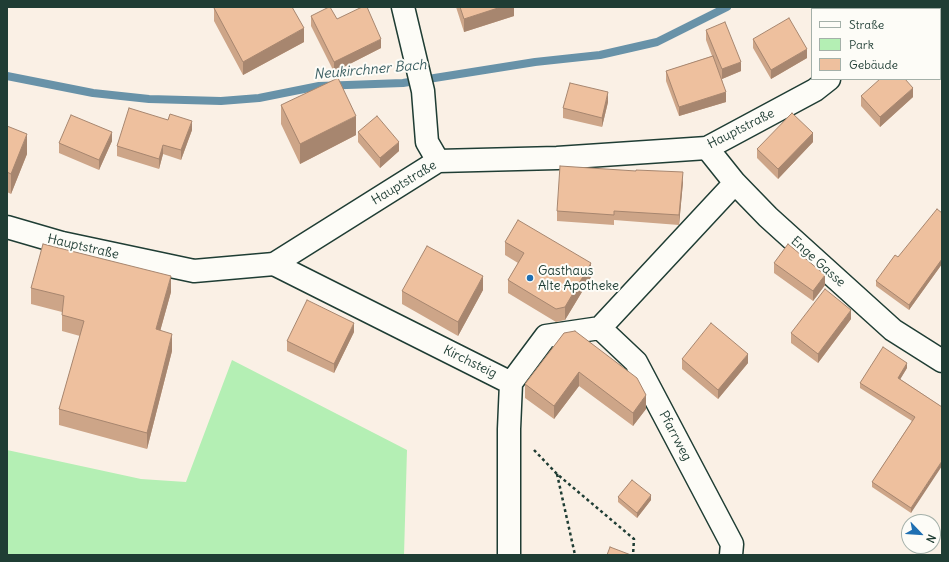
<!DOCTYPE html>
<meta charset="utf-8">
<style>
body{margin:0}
#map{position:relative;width:949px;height:562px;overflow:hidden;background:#faf0e5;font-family:Delius,sans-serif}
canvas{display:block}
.frame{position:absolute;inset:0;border:8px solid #1f3d34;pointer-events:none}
.legend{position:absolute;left:811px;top:8px;width:130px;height:72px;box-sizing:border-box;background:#fdfcf7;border:1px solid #a4b0a9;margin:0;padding:5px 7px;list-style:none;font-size:12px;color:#1f3d34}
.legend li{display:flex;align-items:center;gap:8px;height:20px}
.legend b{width:20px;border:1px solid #a4b0a9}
.north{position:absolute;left:901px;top:514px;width:40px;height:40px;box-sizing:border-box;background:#fdfcf7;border:1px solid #a4b0a9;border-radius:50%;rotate:115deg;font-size:11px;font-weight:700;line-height:16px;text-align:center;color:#1f3d34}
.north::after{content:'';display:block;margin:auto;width:14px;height:18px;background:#1f6fb2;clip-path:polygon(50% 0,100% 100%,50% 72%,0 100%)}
</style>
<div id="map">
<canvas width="949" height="562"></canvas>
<div class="frame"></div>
<ul class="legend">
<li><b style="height:5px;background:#fdfcf7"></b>Straße</li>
<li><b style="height:11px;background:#b4efb4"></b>Park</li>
<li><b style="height:11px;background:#eec09e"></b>Gebäude</li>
</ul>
<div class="north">N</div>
</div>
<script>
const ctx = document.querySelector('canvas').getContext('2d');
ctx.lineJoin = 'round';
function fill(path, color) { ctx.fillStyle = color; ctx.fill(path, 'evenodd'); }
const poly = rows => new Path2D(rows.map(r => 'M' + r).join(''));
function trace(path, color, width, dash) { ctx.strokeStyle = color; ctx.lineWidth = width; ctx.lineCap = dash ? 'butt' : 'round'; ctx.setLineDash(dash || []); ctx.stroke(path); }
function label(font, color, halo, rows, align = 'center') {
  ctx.font = font + ' Delius,sans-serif'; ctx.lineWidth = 4; ctx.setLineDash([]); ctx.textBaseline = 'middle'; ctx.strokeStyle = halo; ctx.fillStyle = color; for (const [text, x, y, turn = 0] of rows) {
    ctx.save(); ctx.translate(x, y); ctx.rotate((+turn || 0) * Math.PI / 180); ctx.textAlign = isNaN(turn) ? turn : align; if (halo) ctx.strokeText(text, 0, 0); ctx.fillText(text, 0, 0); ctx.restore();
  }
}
fill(poly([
 [232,360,407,450,404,555,7,555,7,450,141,479,186,482]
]), '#b4efb4');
trace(poly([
 [7,76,93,93,149,99,221,101,259,98,319,86,403,83,535,62,600,55,657,42,727,7]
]), '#6892a8', 8);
const minor = poly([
 [403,7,423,91,427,142,438,161],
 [707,148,735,183,768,217,893,330,942,361],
 [274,264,511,383],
 [600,328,636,362,732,544,731,555],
 [511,383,546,336,600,328,735,183],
 [509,555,509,429,511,383]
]);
const secondary = poly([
 [910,9,911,7],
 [7,227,62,243,194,271,274,264,438,161,557,158,707,148,815,90,829,79]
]);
trace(minor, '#1f3d34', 25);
trace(secondary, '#1f3d34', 25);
trace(poly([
 [534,450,557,474,634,539,633,555],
 [557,474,575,555]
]), '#1f3d34', 2.5, [3, 3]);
trace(minor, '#fdfcf7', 22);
trace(secondary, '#fdfcf7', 22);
fill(poly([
 [456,7,514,7,514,16,464,32],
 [827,7,868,7,866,9,829,9],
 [214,8,304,42,243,75,214,21],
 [311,16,337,19,381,48,334,72,311,26],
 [706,30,741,71,722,79,726,102,679,116,666,81,666,71,712,56,706,40],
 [753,39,807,58,771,79,753,48],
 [861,96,913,97,880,127,861,106],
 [608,102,602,127,563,118,563,108],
 [281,105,356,135,300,164,281,124],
 [7,126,27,154,11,194,7,192],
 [192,130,181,160,163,154,159,169,117,156,117,146],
 [358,132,399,151,380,168,358,142],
 [112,141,99,170,59,153,59,143],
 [813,142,778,179,757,158,757,149],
 [683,182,679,225,614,220,614,225,557,221,557,211],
 [942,213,942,264,909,310,876,286,876,281,898,257],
 [505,242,591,277,565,320,556,322,508,293,508,280,518,263,505,255],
 [774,263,825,285,813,301,774,273],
 [31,288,171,292,160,331,172,351,147,449,59,425,59,409,80,336,62,331,62,312,31,304],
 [483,290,458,336,402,304,402,291],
 [851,319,818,363,791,343,791,333],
 [354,332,334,373,287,351,287,341],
 [564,333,646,409,633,426,579,386,554,419,525,398,525,384],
 [682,359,748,363,718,399,682,369],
 [907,368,900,379,942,407,911,513,872,487,872,482,912,421,860,388,860,383],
 [618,497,651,500,637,518,618,502]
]), '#cda588');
fill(poly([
 [501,7,514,7,514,16,464,32,464,19],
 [859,7,868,7,866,9,857,9],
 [304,28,304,42,243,75,243,62],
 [381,39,381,48,334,72,334,62],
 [807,49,807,58,771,79,771,70],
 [741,62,741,71,722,79,722,69],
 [913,88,913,97,880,127,880,117],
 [608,92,608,102,602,127,602,118],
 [726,92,726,102,679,116,679,107],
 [356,116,356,135,300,164,300,144],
 [192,121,192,130,181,160,181,150],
 [112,132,112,141,99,170,99,160],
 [813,133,813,142,778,179,778,169],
 [27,134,27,154,11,194,11,174],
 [399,142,399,151,380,168,380,158],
 [163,145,163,154,159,169,159,159],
 [683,172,683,182,679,225,679,215],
 [942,259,942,264,909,310,909,305],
 [591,263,591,277,565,320,565,307],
 [825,275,825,285,813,301,813,291],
 [171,276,171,292,156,346,156,329],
 [483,276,483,290,458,336,458,322],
 [851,310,851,319,818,363,818,354],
 [354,323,354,332,334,373,334,364],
 [172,334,172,351,147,449,147,433],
 [748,354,748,363,718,399,718,390],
 [907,363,907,368,898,383,898,378],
 [579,372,579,386,554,419,554,406],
 [646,395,646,409,633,426,633,413],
 [942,461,942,466,911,513,911,508],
 [651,495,651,500,637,518,637,513]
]), '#a7866f');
const building = poly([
 [215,7,292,7,304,28,243,62,214,8,215,7],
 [329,7,330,7,337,19,362,7,367,7,381,39,334,62,311,16,329,7],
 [460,7,501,7,464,19,460,7],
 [837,7,859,7,857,9,840,9,837,7],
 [789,18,807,49,771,70,753,39,789,18],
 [725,22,741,62,722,69,706,30,725,22],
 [713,56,726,92,679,107,666,71,713,56],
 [338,78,356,116,300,144,281,105,338,78],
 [880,79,905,79,913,88,880,117,861,96,880,79],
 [570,83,608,92,602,118,563,108,570,83],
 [129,108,168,120,170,114,192,121,181,150,163,145,159,159,117,146,129,108],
 [792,113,813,133,778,169,757,149,792,113],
 [71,115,112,132,99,160,59,143,71,115],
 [377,116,399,142,380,158,358,132,377,116],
 [7,126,27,134,11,174,7,172,7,126],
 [560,166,636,171,636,170,683,172,679,215,614,211,614,215,557,211,560,166],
 [937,209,942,213,942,259,909,305,876,281,895,255,898,257,937,209],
 [518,220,591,263,565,307,556,309,508,280,524,253,505,242,518,220],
 [43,244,171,276,156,329,172,334,147,433,59,409,84,321,62,315,64,296,31,288,43,244],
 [788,244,825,275,813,291,774,263,788,244],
 [427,246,483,276,458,322,402,291,427,246],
 [825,289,851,310,818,354,791,333,825,289],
 [307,300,354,323,334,364,287,341,307,300],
 [711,323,748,354,718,390,682,359,711,323],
 [575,331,637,378,646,395,633,413,579,372,554,406,525,384,564,333,575,331],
 [883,347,907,363,898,378,942,407,942,461,911,508,872,482,915,417,860,383,883,347],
 [632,480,651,495,637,513,618,497,632,480],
 [610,547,631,555,607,555,610,547]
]);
fill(building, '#eec09e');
trace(building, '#a7866f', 1);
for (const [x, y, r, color] of [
 [530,278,4,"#1f6fb2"]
]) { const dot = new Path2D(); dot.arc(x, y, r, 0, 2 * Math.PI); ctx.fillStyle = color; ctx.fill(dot); trace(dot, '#fdfcf7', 1.5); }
label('13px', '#1f3d34', '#fdfcf7', [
 ["Hauptstraße",741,129,-27],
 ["Hauptstraße",404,183,-31],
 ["Hauptstraße",83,247,13],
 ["Enge Gasse",818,262,42],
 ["Kirchsteig",470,362,26],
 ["Pfarrweg",675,436,62]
]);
label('13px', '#1f3d34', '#fdfcf7', [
 ["Gasthaus",538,271],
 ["Alte Apotheke",538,286]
], 'left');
label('italic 14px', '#3d6064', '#fdfcf7', [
 ["Neukirchner Bach",370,70,-5]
]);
</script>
